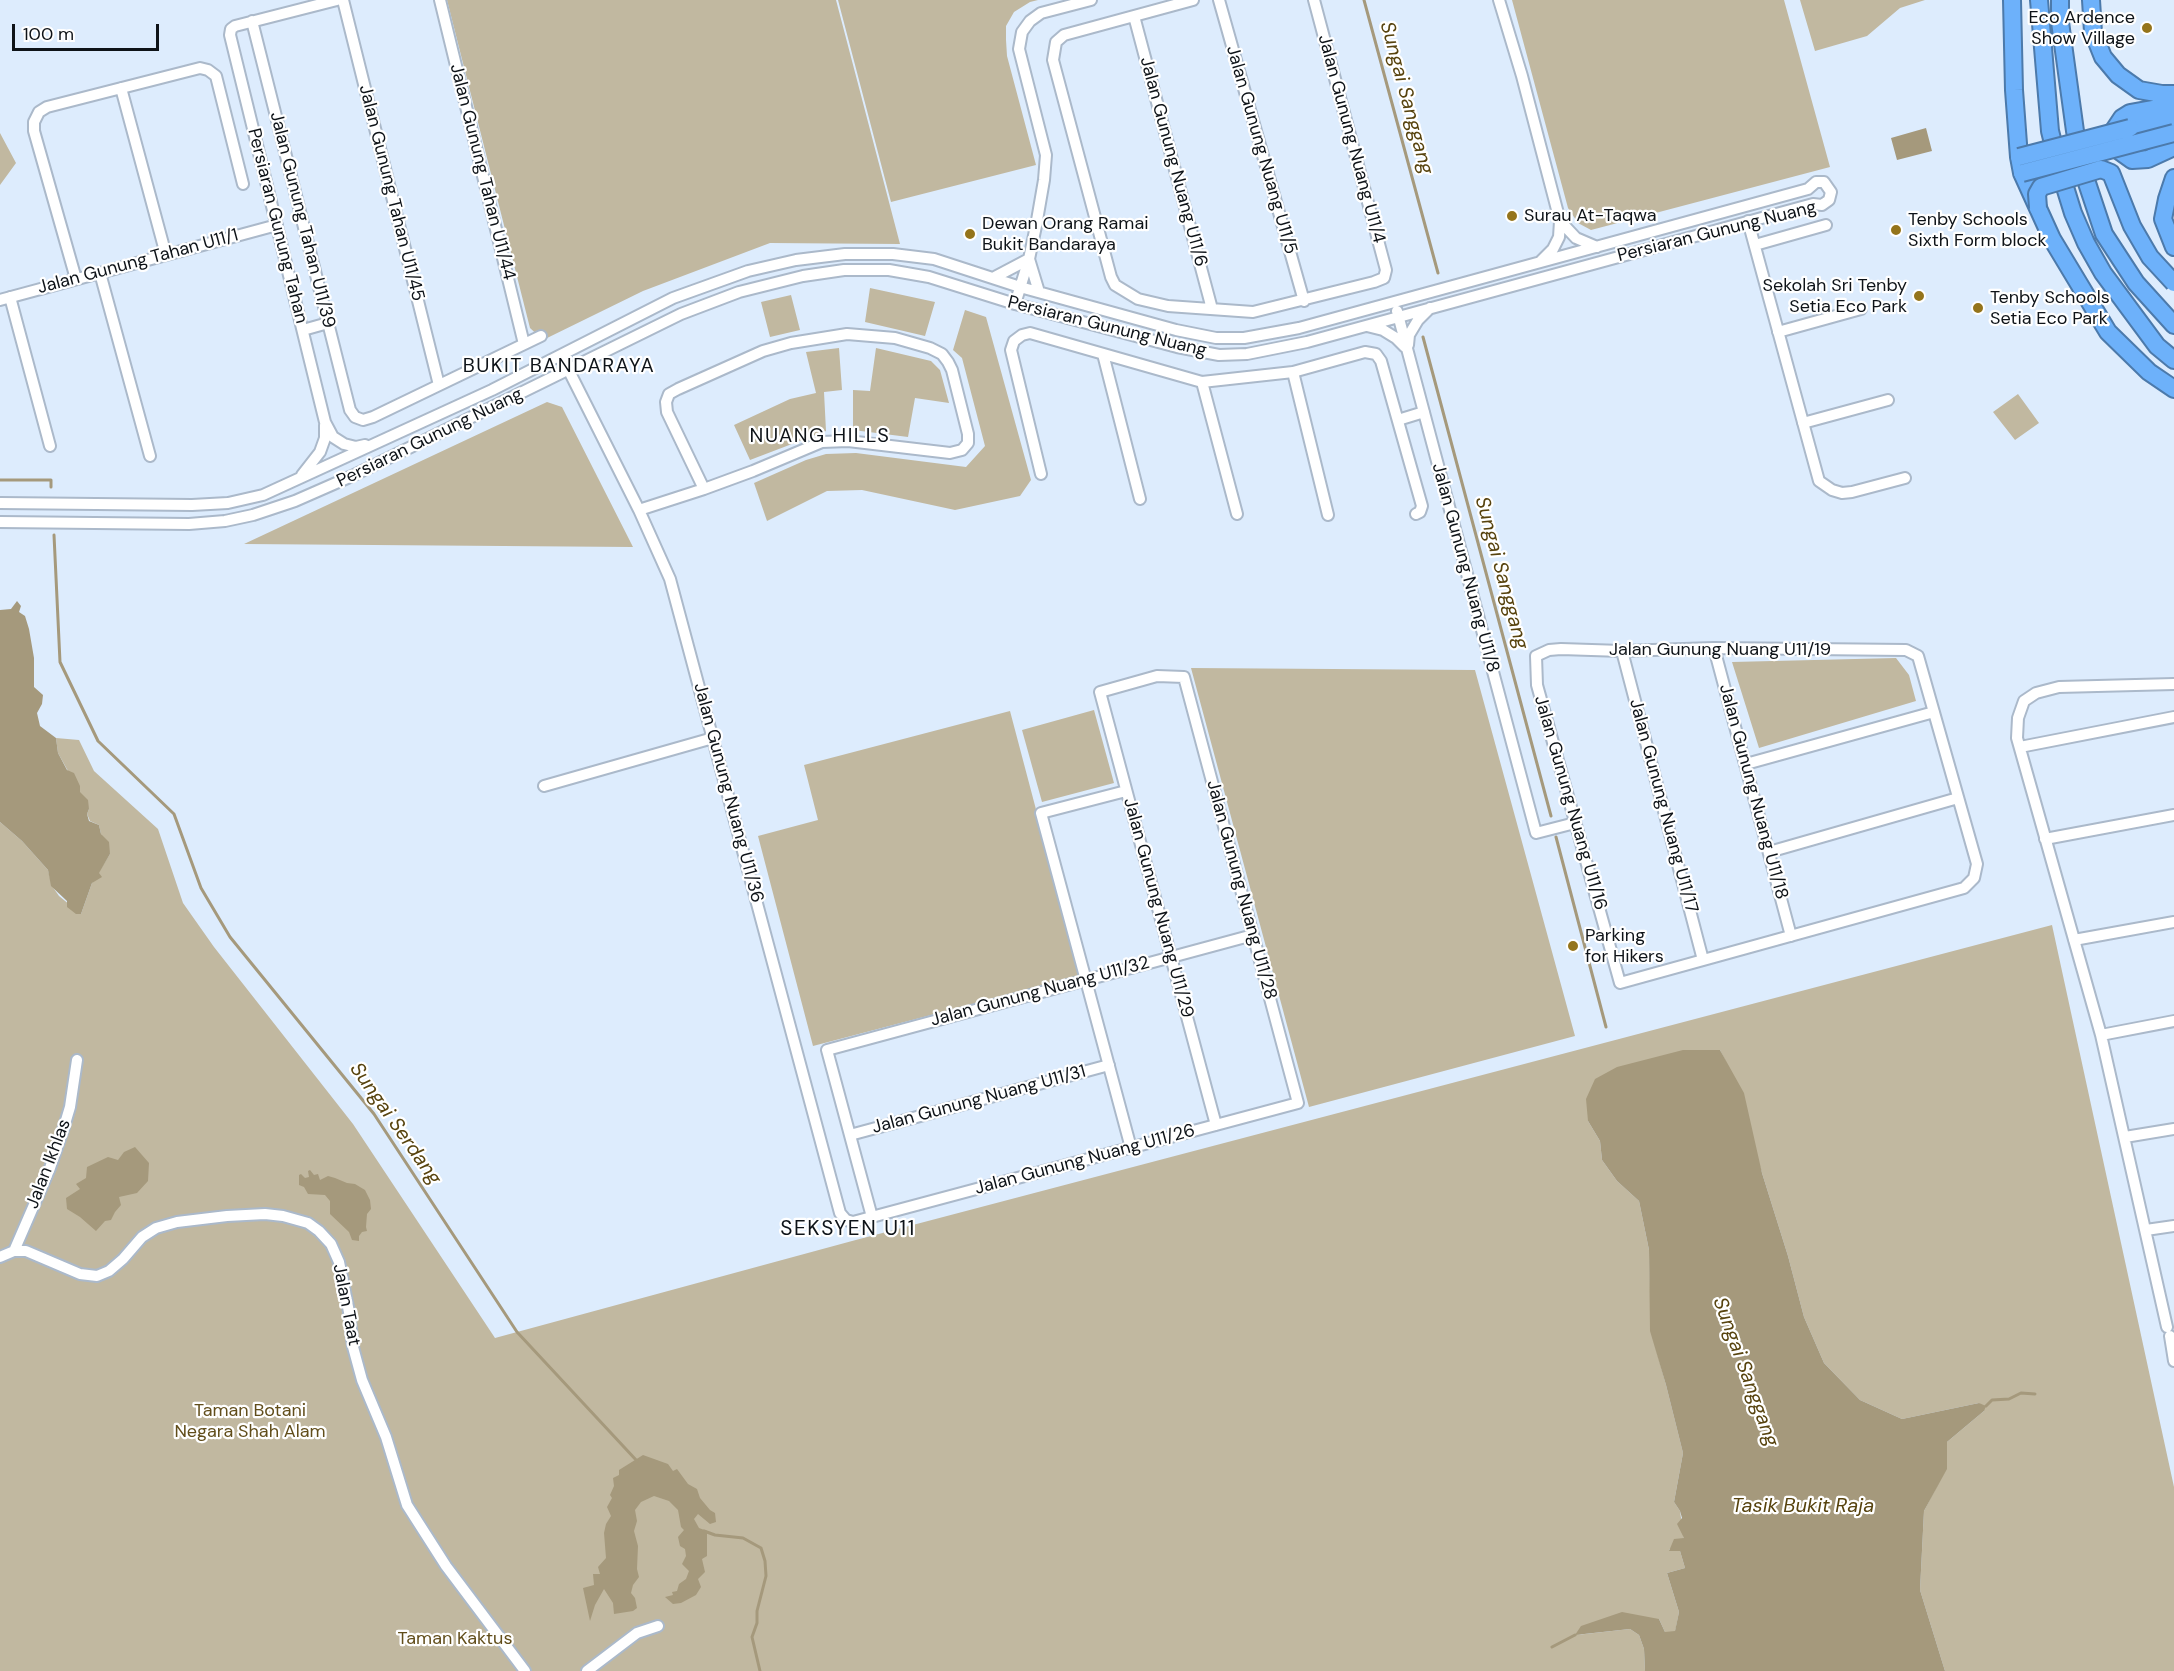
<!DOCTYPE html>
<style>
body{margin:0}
#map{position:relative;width:2174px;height:1671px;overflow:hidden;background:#ddecfd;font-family:"DM Sans",sans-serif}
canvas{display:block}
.scale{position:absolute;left:12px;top:24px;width:147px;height:27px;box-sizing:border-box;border:3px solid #0e1318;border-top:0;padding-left:8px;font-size:18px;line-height:21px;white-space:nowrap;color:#0e1318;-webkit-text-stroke:4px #fff;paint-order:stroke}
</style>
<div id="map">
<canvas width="2174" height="1671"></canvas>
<div class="scale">100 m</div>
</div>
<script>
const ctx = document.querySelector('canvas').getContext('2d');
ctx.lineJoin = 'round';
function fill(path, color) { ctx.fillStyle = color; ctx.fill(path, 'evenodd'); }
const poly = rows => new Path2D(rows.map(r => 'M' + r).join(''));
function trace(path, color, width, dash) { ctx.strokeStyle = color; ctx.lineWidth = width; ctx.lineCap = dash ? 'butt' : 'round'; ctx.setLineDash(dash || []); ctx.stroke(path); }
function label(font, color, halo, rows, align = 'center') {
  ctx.font = font + ' "DM Sans",sans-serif'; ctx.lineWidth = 4.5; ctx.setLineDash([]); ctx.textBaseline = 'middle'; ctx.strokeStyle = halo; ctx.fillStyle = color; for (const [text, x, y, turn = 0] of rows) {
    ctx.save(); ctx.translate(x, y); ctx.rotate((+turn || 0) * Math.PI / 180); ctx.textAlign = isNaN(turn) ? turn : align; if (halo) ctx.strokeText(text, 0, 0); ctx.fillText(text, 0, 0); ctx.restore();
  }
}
fill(poly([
 [447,0,836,0,900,244,770,243,643,291,543,340,530,328],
 [838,0,1038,0,1030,2,1014,12,1006,26,1006,40,1007,56,1036,165,891,202],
 [1512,0,1784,0,1830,167,1591,230,1578,223,1568,208],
 [1800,0,1925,0,1900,8,1867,36,1815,51],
 [0,133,16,163,0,185],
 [870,288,935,302,925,336,865,322],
 [791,295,800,330,770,337,761,302],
 [965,310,986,317,1031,480,1020,496,955,510,862,490,827,491,767,521,754,483,806,460,826,454,856,453,966,467,985,446,962,358,953,350],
 [839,348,842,390,824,392,826,431,750,460,734,425,790,399,816,393,806,352],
 [876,348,931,361,940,370,949,403,915,398,908,437,853,430,853,390,870,391],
 [2018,394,2039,423,2015,440,1993,412],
 [547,402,562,407,633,547,244,544],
 [1896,658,1909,675,1916,701,1759,748,1732,662],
 [1191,668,1475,670,1575,1036,1309,1107],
 [1094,710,1114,783,1042,802,1022,730],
 [1010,711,1080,976,813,1046,758,836,818,820,804,765],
 [56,738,79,740,94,771,158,829,183,903,214,947,353,1124,495,1338,852,1241,2052,925,2174,1487,2174,1671,1945,1671,1920,1590,1924,1511,1946,1469,1947,1442,1984,1411,1979,1403,1902,1419,1860,1400,1824,1363,1804,1317,1788,1256,1762,1173,1729,1068,1720,1050,1588,1121,1600,1141,1602,1160,1617,1181,1639,1201,1649,1250,1651,1331,1666,1385,1683,1453,1674,1502,1680,1511,1684,1538,1669,1550,1680,1551,1685,1568,1667,1573,1679,1612,1675,1632,1665,1632,1659,1619,1576,1635,1630,1629,1639,1635,1644,1649,1645,1671,0,1671,0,822,22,841,48,870,52,886,59,896,81,914,92,883,110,854,101,834,99,825,90,821,87,814,89,809,58,753]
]), '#c1b8a0');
fill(poly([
 [1926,128,1932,151,1897,160,1891,138],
 [17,601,21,606,19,612,25,616,29,629,34,658,34,687,43,695,42,704,37,713,40,726,56,738,58,753,67,770,74,773,80,786,80,792,88,800,89,809,87,814,89,821,99,825,101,834,109,842,110,854,99,873,102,877,92,883,81,914,76,914,67,907,67,901,51,886,48,870,22,841,0,822,0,610,11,609],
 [1683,1050,1720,1050,1744,1093,1762,1173,1788,1256,1804,1317,1824,1363,1860,1400,1902,1419,1979,1403,1986,1406,1984,1411,1947,1442,1947,1469,1924,1511,1920,1590,1945,1671,1645,1671,1644,1649,1639,1635,1630,1629,1575,1635,1581,1626,1622,1612,1659,1619,1665,1632,1675,1631,1679,1612,1667,1573,1685,1568,1680,1551,1669,1551,1674,1539,1684,1538,1677,1524,1682,1518,1680,1511,1674,1502,1683,1453,1666,1385,1650,1331,1649,1250,1639,1201,1617,1181,1602,1160,1600,1141,1588,1121,1586,1099,1595,1079,1617,1067],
 [135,1147,149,1163,148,1181,137,1193,119,1197,121,1205,115,1212,111,1220,105,1221,96,1231,80,1217,67,1209,66,1198,80,1189,76,1184,86,1178,87,1167,108,1157,118,1160,124,1152],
 [310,1170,314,1175,318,1174,320,1180,328,1176,335,1178,347,1183,355,1184,365,1190,370,1200,371,1209,367,1214,366,1227,367,1231,362,1232,359,1236,359,1241,352,1240,349,1232,330,1214,330,1201,325,1195,308,1194,304,1187,299,1185,299,1175,301,1174,305,1178,309,1177,308,1171],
 [643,1455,668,1464,673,1471,677,1469,688,1484,697,1489,700,1498,710,1510,715,1513,716,1522,710,1524,698,1514,694,1519,699,1528,707,1531,707,1556,702,1559,705,1572,698,1579,701,1587,696,1595,681,1603,673,1604,665,1597,673,1595,672,1592,677,1591,679,1584,686,1579,689,1571,682,1564,686,1556,685,1549,680,1546,678,1537,684,1530,681,1527,678,1510,669,1501,654,1496,641,1502,635,1510,637,1521,634,1531,638,1546,637,1569,639,1577,633,1585,631,1593,635,1598,637,1608,633,1611,614,1614,613,1603,604,1589,595,1605,590,1621,583,1588,594,1585,593,1574,600,1574,598,1567,606,1558,604,1533,606,1524,611,1516,607,1507,612,1498,610,1495,614,1486,613,1478,619,1475,619,1470]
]), '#a5997c');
trace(poly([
 [1364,0,1438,273],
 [1423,337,1551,816],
 [0,480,51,480,51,487],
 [54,535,60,662,98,741,174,814,201,888,230,937,374,1114,517,1332,637,1461],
 [1556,837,1606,1027],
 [1986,1406,1992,1400,2009,1399,2021,1393,2035,1394],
 [704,1531,715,1535,743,1538,761,1548,765,1561,766,1576,757,1611,757,1623,752,1637,760,1671],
 [1552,1647,1575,1635]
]), '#a5997c', 3);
const minor = poly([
 [337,0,235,26,231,29,230,35,325,422,333,437,344,444,356,447,365,445],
 [343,0,439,385],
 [440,0,524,344],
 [1193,0,1064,35,1056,42,1053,60,1111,277,1115,285,1138,299,1168,306,1253,312,1374,282,1384,278,1386,270,1314,0],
 [1219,0,1304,301],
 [1499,0,1522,76,1560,221,1559,237,1553,249,1541,261],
 [1134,16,1212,309],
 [252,21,350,410,355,417,363,420,373,417,541,336],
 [121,88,166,255],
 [1560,221,1576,238,1597,247],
 [1748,221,1819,481,1832,490,1842,493,1852,492,1905,478],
 [1755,245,1826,225],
 [100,273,150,456],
 [993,278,1029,259,1039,292],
 [76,279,34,131,34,122,39,112,47,107,200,68,208,70,216,76,243,184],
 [10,297,50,446],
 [0,300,277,225],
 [1015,304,1029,259,1036,226,1044,180,1046,155,1019,49,1022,32,1030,21,1041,13,1091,0],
 [1397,311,1536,833,1575,823],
 [1367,326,1383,330,1396,338,1405,347],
 [303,330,328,323],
 [1778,332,1861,309],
 [1408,345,1409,335,1418,320,1430,308],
 [1103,354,1140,499],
 [561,355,639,510,670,579,840,1213,846,1220,853,1222,1298,1103,1184,677,1157,676,1100,692,1216,1125],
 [1293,372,1328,515],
 [1202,382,1237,514],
 [1398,420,1424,412],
 [1803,423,1888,400],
 [1041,474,1011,350,1014,341,1022,335,1030,333,1202,382,1293,372,1365,352,1376,354,1381,361,1422,506,1420,512,1416,514],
 [302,475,320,452,325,438,325,425],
 [0,503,192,505,228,503,263,495,492,390,673,298,748,271,796,260,845,254,893,254,934,259,1020,287,1176,330,1216,338,1244,338,1299,328,1808,189,1816,182,1824,182,1831,192,1829,200,1822,205,1813,204,1307,342,1247,354,1219,355,1177,347,1015,304,929,277,889,270,844,270,803,276,739,292,681,314,352,476,295,501,253,515,225,521,189,524,0,522],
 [639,510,704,489,753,471,822,442,848,441,950,453,962,450,968,443,968,434,952,370,948,362,942,354,930,348,895,338,847,334,791,343,763,351,678,389,669,394,666,402,667,412,704,489],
 [1714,648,1906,650,1918,656,1977,864,1974,878,1964,888,1620,983,1537,685,1536,656,1549,650,1561,649,1622,651,1714,648],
 [1714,648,1791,936],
 [1622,651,1703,960],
 [2020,747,2174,717],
 [1746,764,1934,712],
 [544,786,713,738],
 [1126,791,1041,813,1131,1148],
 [2045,839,2174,815],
 [1769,852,1958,798],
 [2074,940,2174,922],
 [2101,1035,2174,1021],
 [850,1135,1109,1065],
 [2125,1137,2174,1129],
 [872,1217,827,1050,1253,935],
 [2146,1230,2174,1226],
 [14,1251,50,1168,64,1127,70,1107,77,1060],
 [0,1257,14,1251,26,1251,80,1274,97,1276,109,1271,123,1259,142,1237,156,1228,177,1222,227,1216,265,1214,283,1216,308,1223,319,1231,331,1244,339,1262,349,1312,353,1347,362,1380,386,1437,407,1505,446,1566,525,1671],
 [2167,1327,2101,1035,2017,738,2018,718,2024,701,2036,693,2059,687,2174,684],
 [2170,1336,2174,1361],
 [587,1671,637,1633,658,1626]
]);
const highway = poly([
 [2012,0,2014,90,2019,157,2022,173,2052,239,2108,332,2149,372,2174,389],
 [2039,0,2050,131,2060,171,2073,213,2086,243,2103,273,2157,346,2174,360],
 [2060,0,2060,22,2075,131,2087,183,2104,234,2136,283,2174,325],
 [2091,0,2093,32,2103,57,2118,75,2139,90,2162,94,2174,94],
 [2174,105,2130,113,2122,118,2114,130,2118,150,2132,160,2148,159,2174,147],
 [2130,128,2174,117],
 [2174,178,2167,199,2163,219,2174,247]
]);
trace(minor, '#abb9ca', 14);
trace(highway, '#4c7aab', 20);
trace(minor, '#fff', 10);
trace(highway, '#6db1fa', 16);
const highwayBridge = poly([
 [2019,157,2130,128],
 [2022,173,2174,133],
 [2038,208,2037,194,2041,187,2101,169,2111,173,2132,226,2150,257,2174,283]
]);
trace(highwayBridge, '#4c7aab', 20, []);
trace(highwayBridge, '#6db1fa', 16);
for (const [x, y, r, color] of [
 [2147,28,6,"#94741b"],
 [1512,216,6,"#94741b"],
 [1896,230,6,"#94741b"],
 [970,234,6,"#94741b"],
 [1919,296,6,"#94741b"],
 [1978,308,6,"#94741b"],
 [1573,946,6,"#94741b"]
]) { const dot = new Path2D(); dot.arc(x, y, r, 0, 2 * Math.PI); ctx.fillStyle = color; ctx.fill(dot); trace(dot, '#fff', 2); }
label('18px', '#0e1318', '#fff', [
 ["Eco Ardence",2135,18,"right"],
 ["Show Village",2135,39,"right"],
 ["Surau At-Taqwa",1524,216],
 ["Tenby Schools",1908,220],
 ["Sixth Form block",1908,241],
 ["Dewan Orang Ramai",982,224],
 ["Bukit Bandaraya",982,245],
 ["Sekolah Sri Tenby",1907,286,"right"],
 ["Setia Eco Park",1907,307,"right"],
 ["Tenby Schools",1990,298],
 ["Setia Eco Park",1990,319],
 ["Parking",1585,936],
 ["for Hikers",1585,957]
], 'left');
label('18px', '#0e1318', '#fff', [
 ["Jalan Gunung Nuang U11/4",1351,139,75],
 ["Jalan Gunung Nuang U11/5",1261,150,74],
 ["Jalan Gunung Nuang U11/6",1173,162,75],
 ["Jalan Gunung Tahan U11/44",482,172,76],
 ["Jalan Gunung Tahan U11/45",391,193,76],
 ["Jalan Gunung Tahan U11/39",302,220,76],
 ["Persiaran Gunung Tahan",277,226,76],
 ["Persiaran Gunung Nuang",1717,232,-14],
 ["Jalan Gunung Tahan U11/1",138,262,-15],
 ["Persiaran Gunung Nuang",1107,327,14],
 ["Persiaran Gunung Nuang",430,438,-26],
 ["Jalan Gunung Nuang U11/8",1465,568,75],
 ["Jalan Gunung Nuang U11/19",1720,650],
 ["Jalan Gunung Nuang U11/18",1753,792,75],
 ["Jalan Gunung Nuang U11/36",728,793,75],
 ["Jalan Gunung Nuang U11/16",1570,803,74],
 ["Jalan Gunung Nuang U11/17",1663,806,75],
 ["Jalan Gunung Nuang U11/28",1241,890,75],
 ["Jalan Gunung Nuang U11/29",1158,908,75],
 ["Jalan Gunung Nuang U11/32",1040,992,-15],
 ["Jalan Gunung Nuang U11/31",979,1100,-15],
 ["Jalan Gunung Nuang U11/26",1085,1160,-15],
 ["Jalan Ikhlas",49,1164,-69],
 ["Jalan Taat",346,1305,79]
]);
label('18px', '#614d1a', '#fff', [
 ["Taman Botani",250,1411],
 ["Negara Shah Alam",250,1432],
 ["Taman Kaktus",455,1639]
]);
label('italic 20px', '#57430e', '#fff', [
 ["Sungai Sanggang",1406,98,75],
 ["Sungai Sanggang",1501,573,75],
 ["Sungai Serdang",395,1124,55],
 ["Sungai Sanggang",1745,1372,70],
 ["Tasik Bukit Raja",1803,1507]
]);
ctx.letterSpacing = '1.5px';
label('20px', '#0e1318', '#fff', [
 ["BUKIT BANDARAYA",559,367],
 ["NUANG HILLS",820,437]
]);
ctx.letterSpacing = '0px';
ctx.letterSpacing = '1.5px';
label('21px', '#0e1318', '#fff', [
 ["SEKSYEN U11",848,1229]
]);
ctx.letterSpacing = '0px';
</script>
